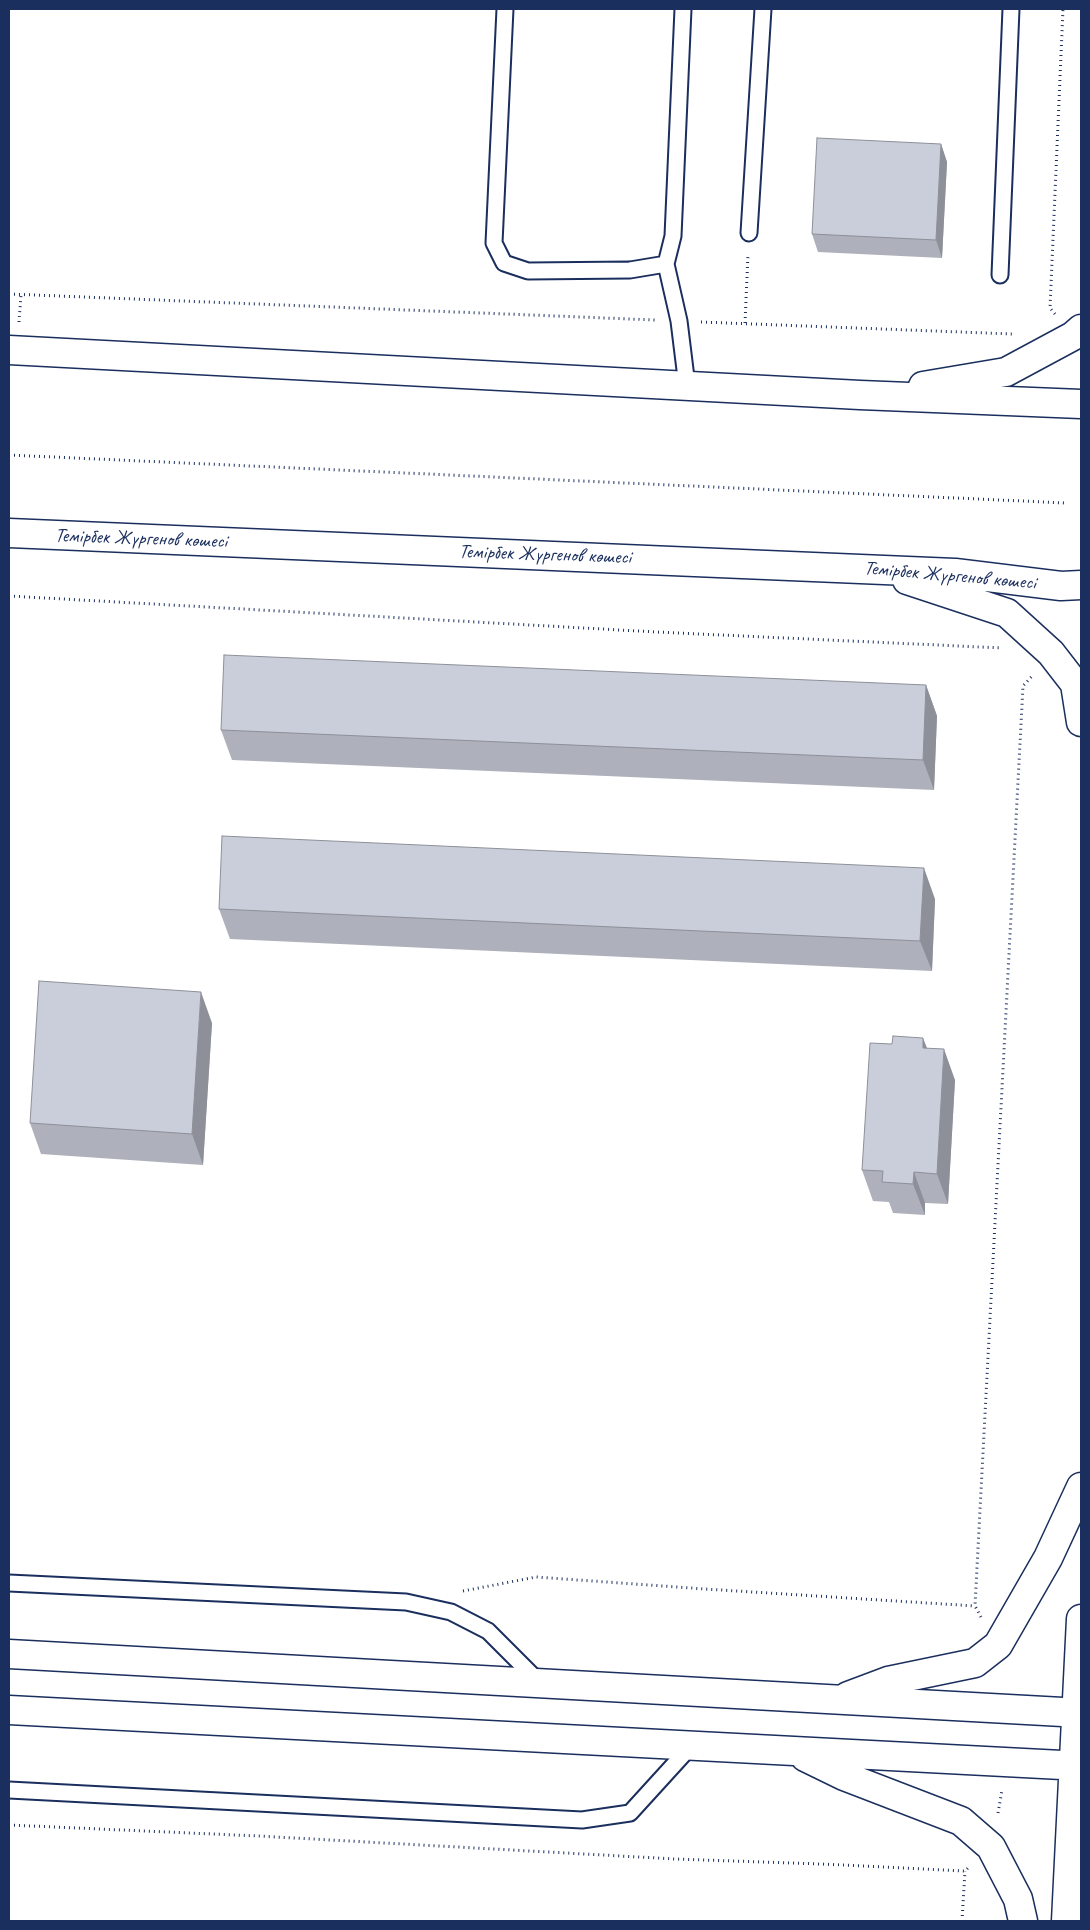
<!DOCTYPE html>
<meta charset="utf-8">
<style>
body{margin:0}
#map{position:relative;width:1090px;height:1930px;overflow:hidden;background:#fff;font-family:Caveat,sans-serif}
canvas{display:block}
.frame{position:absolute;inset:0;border:10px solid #1b2f5e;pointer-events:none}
</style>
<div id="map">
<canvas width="1090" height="1930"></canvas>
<div class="frame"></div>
</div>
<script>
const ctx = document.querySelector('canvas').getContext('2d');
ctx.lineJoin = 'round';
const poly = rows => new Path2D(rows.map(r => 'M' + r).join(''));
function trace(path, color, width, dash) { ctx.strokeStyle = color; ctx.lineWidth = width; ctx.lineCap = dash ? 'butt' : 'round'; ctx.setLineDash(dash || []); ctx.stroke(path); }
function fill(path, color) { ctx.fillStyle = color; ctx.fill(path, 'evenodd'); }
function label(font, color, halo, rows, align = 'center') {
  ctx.font = font + ' Caveat,sans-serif'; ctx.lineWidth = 4; ctx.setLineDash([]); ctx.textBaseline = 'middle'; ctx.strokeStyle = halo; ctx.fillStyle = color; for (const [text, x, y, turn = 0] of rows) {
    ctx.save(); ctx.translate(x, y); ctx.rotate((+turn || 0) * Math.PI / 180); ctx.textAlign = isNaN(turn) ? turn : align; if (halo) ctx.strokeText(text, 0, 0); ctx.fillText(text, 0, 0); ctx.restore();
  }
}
const service = poly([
 [505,9,494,243,504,263,528,271,630,270,666,264],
 [683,9,673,236,666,264,679,321,687,386],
 [749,233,763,9],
 [1000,275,1011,9],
 [9,1583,406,1602,451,1612,488,1631,539,1682],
 [9,1790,582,1820,630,1813,691,1746]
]);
const tertiary = poly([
 [9,350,860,395,1081,404],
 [923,386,1006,372,1073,336,1081,329],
 [9,533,955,573,1061,586,1081,585],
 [907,580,1007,613,1051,653,1075,684,1081,722]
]);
const secondary = poly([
 [9,1654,1081,1713],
 [848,1696,888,1681,975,1663,998,1645,1048,1558,1081,1487],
 [9,1710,1081,1766],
 [805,1757,844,1776,961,1821,991,1847,1018,1899,1023,1921],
 [1066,1921,1081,1619]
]);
trace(service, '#1b2f5e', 19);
trace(tertiary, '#1b2f5e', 31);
trace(secondary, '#1b2f5e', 31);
trace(poly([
 [9,294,655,320],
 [1055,314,1050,308,1063,9],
 [19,322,21,295],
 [701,322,1012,334],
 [745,323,748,254],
 [9,455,1066,503],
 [9,596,656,632,1002,648],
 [463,1591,536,1577,705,1589,975,1606],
 [981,1617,975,1606,1023,686,1033,675],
 [998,1813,1002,1790],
 [9,1825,258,1836,675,1859,821,1864,965,1871,969,1867],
 [962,1921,965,1871]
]), '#1b2f5e', 3, [1, 4]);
trace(service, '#fff', 15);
trace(tertiary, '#fff', 28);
trace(secondary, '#fff', 28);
fill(poly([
 [941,144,947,162,942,258,818,252,812,234],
 [926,685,937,716,934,790,232,760,221,730],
 [935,899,932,971,230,939,219,909],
 [212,1023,203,1165,41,1154,30,1123],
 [927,1048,955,1080,948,1204,925,1203,925,1215,893,1213,889,1202,873,1201,862,1170]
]), '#aeb1bb');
fill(poly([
 [941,144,947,162,942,258,936,240],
 [926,685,937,716,934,790,923,760],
 [924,868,935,899,932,971,920,941],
 [201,992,212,1023,203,1165,192,1134],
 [923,1038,935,1068,923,1048],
 [944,1049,955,1080,948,1204,937,1174],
 [914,1172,925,1203,925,1215,913,1184]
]), '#8d9099');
const building = poly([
 [817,138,941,144,936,240,812,234,817,138],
 [224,655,926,685,923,760,221,730,224,655],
 [222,836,924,868,920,941,219,909,222,836],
 [39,981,201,992,192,1134,30,1123,39,981],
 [893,1036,923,1038,923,1048,944,1049,937,1174,914,1172,913,1184,882,1182,883,1171,862,1170,870,1043,892,1044,893,1036]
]);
fill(building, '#caceda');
trace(building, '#8d9099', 1);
label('20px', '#1b2f5e', '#fff', [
 ["Темірбек Жүргенов көшесі",141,539,2],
 ["Темірбек Жүргенов көшесі",545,555,2],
 ["Темірбек Жүргенов көшесі",950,576,5]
]);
</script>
